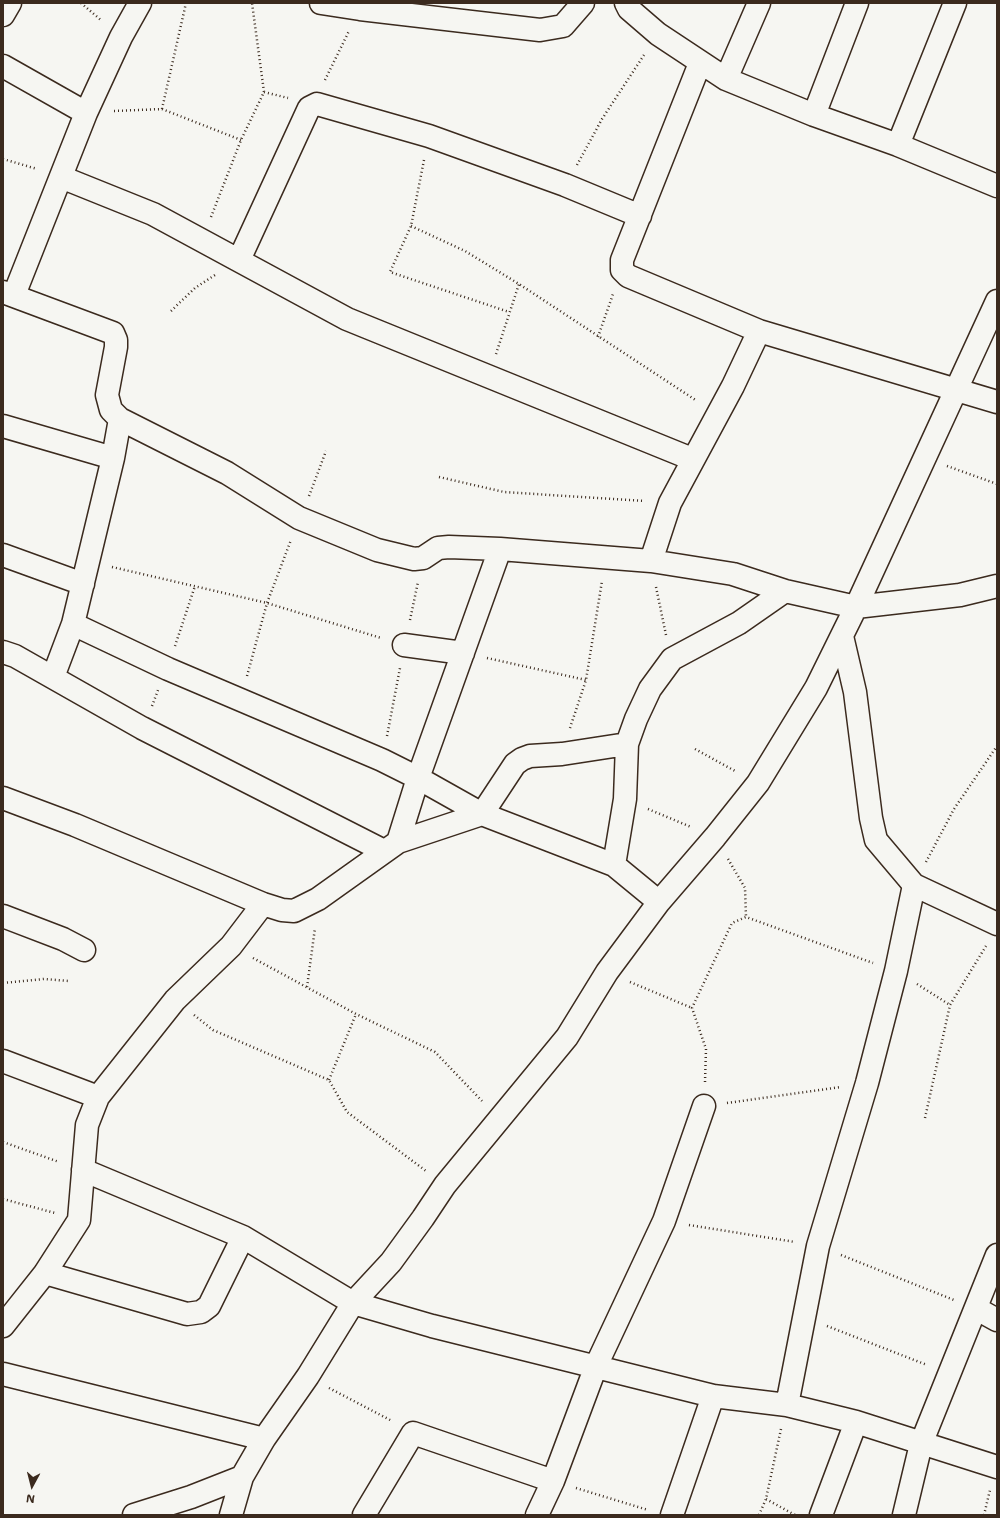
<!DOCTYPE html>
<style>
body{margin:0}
#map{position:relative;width:1000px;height:1518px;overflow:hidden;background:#f6f6f2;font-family:"Shantell Sans",sans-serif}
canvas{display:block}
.frame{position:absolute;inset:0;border:4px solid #3b2a1e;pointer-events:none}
.north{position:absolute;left:12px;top:1466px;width:40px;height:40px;-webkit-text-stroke:3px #f6f6f2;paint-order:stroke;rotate:187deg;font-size:11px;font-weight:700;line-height:16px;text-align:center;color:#3b2a1e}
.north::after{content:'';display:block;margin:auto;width:14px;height:18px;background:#3b2a1e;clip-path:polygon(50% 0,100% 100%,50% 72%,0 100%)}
</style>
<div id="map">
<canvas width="1000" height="1518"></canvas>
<div class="frame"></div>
<div class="north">N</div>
</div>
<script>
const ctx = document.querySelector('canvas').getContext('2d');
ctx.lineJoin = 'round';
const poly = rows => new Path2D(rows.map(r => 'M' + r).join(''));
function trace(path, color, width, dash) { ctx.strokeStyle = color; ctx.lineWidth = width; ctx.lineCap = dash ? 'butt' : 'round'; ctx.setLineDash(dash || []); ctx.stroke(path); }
const minor = poly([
 [321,3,360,9,540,30,563,26,583,3],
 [626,3,629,9,658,34,726,79,814,115,898,145,997,186],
 [3,15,10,3],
 [700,63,622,260,622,270,628,276,759,331,997,402],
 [3,66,86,113],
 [726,79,759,3],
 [814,115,857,3],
 [898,145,955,3],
 [61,177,153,214,347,319,692,459],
 [239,260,309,108,317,104,429,136,565,185,640,216],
 [3,292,113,333,116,340,116,347,107,395,111,410,120,419,227,473,299,518,377,550,414,559,423,558,438,548,449,547,500,549,651,561,733,574,785,591,856,607,960,595,997,586],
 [14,295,86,113,121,37,140,3],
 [3,426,113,458],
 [3,555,83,584],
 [651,561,670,503,733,386,759,331],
 [73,624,168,669,382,760,418,778,482,814,614,865,659,902],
 [842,636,855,692,871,818,876,840,914,885,997,924],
 [404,645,463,653],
 [3,652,15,656,142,728,384,851],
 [53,677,73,624,113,458,120,419],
 [3,798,75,825,263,904,282,910,294,911,318,899,398,842,482,814,515,764,522,759,530,756,562,754,627,744],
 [398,842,418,778,500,549],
 [614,865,625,799,627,744,636,719,650,689,672,659,739,623,785,591],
 [3,916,63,939,84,950],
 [3,1061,98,1097],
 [83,1170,243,1237,353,1303,432,1326,713,1396,787,1405,856,1422,997,1467],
 [45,1273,187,1314,201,1312,209,1306,243,1237],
 [977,1309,997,1320],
 [3,1326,45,1273,79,1220,87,1125,98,1097,175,1000,231,946,263,904],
 [3,1374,264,1439],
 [787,1405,818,1246,867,1083,896,971,914,885],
 [134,1515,191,1497,242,1477],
 [231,1515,242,1477,264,1439,308,1376,353,1303,391,1262,423,1218,445,1185,567,1037,607,972,659,902,715,837,758,783,816,688,856,607,997,301],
 [364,1515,413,1433,553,1481],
 [537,1515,553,1481,596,1366,664,1221,704,1106],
 [672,1515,713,1396],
 [821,1515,856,1422],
 [904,1515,921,1444,997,1255]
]);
trace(minor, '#3b2a1e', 25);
trace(poly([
 [81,3,102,21],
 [325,80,349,31],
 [264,92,288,98],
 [162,109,186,3],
 [114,111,162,109,241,140],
 [3,159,37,169],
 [424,160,411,226,390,272,509,312],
 [577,165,602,119,644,55],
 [211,217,241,140,264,92,252,3],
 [411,226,465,251,519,284,697,401],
 [171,311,195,288,215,275],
 [598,337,613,294],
 [496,354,519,284],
 [947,466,997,484],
 [439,477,504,492,645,501],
 [309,496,326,451],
 [112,567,267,603,381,638],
 [656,587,666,635],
 [410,620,418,582],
 [175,646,195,586],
 [487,658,586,680],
 [247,676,267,603,291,540],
 [152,706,158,690],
 [570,728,586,680,602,581],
 [387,736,400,668],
 [695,749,735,771],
 [648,809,691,827],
 [728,859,745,888,746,917],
 [926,862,954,809,997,746],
 [253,958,356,1014,435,1052,482,1101],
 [630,982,692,1008],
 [3,983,44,979,69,981],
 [917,984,950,1005],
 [307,987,315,928],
 [194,1015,213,1030,329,1080,347,1112,426,1171],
 [329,1080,356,1014],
 [705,1082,706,1049,692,1008,732,923,746,917,873,963],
 [727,1103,841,1087],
 [925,1118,950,1005,986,946],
 [3,1142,59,1162],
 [3,1199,55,1213],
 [689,1225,795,1242],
 [841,1255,954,1300],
 [827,1326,927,1365],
 [329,1388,392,1421],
 [576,1488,648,1510],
 [766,1499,795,1515],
 [759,1515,766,1499,781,1429],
 [984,1515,990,1490]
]), '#3b2a1e', 2.5, [1, 3]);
trace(minor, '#f6f6f2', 22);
</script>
